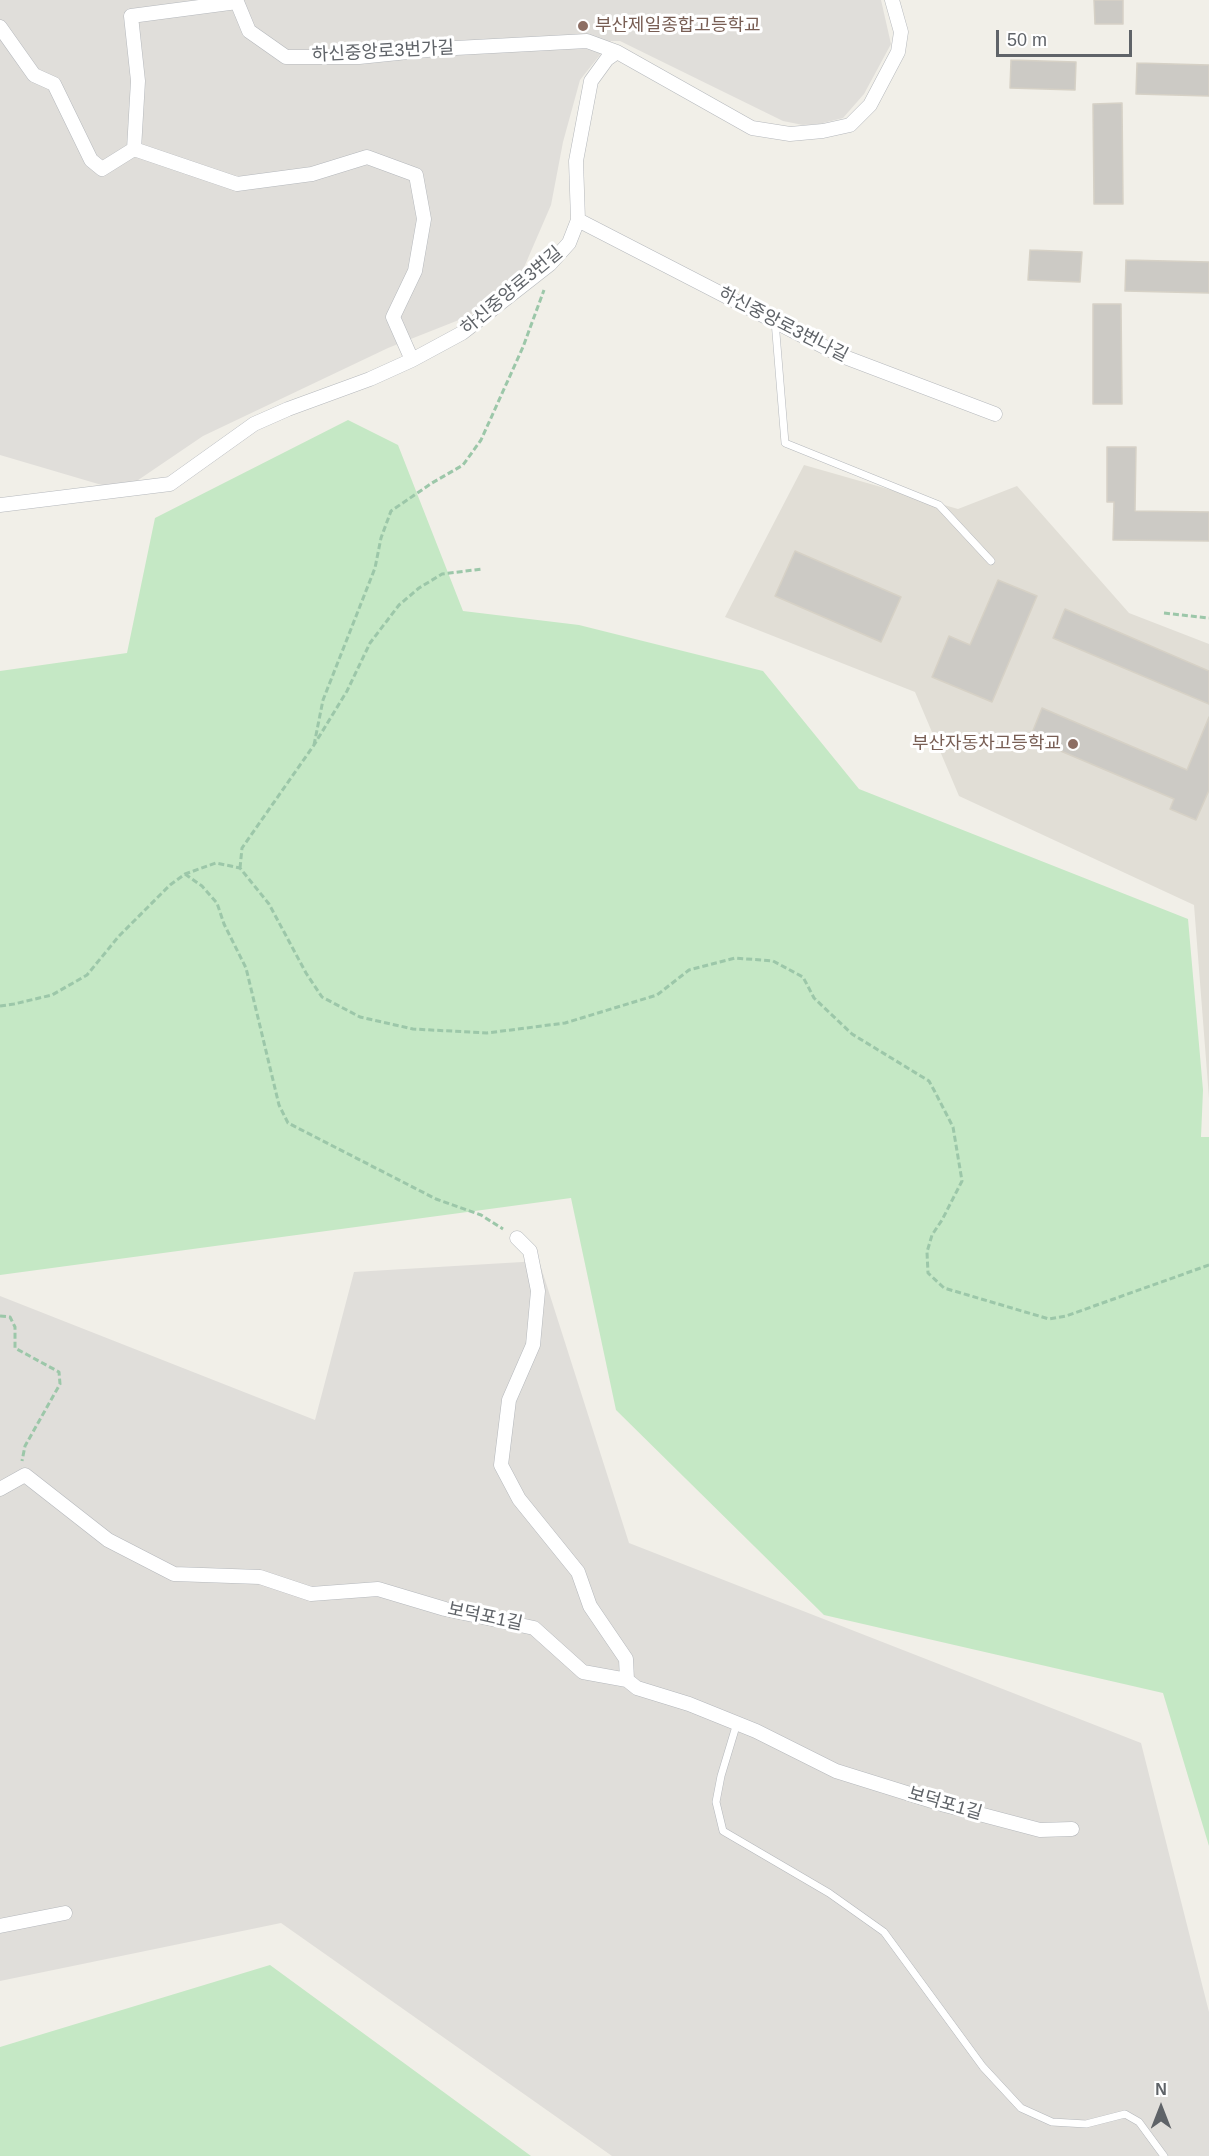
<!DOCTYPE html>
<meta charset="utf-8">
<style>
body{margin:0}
#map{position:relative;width:1209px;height:2156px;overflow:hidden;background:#f1efe8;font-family:Helvetica,sans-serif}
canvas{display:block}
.north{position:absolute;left:1131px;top:2078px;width:60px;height:60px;-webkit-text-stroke:4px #fff;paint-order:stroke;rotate:0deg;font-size:16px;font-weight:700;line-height:24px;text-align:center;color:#5f6368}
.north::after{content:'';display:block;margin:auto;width:21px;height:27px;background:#5f6368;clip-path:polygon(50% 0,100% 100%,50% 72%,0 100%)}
.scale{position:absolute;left:996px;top:30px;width:136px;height:27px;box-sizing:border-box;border:3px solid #5f6368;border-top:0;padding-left:8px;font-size:18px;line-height:21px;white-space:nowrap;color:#5f6368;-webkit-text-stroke:4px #fff;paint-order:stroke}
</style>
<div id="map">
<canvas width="1209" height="2156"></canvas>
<div class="north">N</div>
<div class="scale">50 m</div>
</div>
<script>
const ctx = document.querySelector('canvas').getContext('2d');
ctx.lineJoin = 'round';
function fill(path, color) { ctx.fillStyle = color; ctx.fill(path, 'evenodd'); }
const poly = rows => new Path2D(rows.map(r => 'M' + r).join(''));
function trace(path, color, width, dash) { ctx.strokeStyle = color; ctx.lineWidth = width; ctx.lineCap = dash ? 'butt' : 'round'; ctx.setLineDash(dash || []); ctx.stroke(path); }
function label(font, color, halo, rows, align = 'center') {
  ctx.font = font + ' Helvetica,"Noto Sans KR",sans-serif'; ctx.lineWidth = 6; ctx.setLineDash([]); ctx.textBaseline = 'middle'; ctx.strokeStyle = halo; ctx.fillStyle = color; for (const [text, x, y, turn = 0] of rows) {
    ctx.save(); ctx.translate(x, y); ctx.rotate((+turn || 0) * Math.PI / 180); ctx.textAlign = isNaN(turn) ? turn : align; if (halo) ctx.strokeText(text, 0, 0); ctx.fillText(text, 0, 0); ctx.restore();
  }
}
fill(poly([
 [0,0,881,0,891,44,864,94,843,118,819,124,803,125,783,121,620,41,611,41,580,80,563,142,551,205,522,272,469,316,388,348,203,436,122,491,0,455],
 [539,1261,629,1543,1141,1743,1209,2012,1209,2156,612,2156,281,1923,0,1981,0,1296,315,1420,354,1272]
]), '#e0deda');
fill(poly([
 [804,465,958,509,1017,486,1129,613,1209,644,1209,1098,1194,905,959,796,915,692,725,617]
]), '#e1ded6');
fill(poly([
 [348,420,398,445,463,611,579,625,763,671,859,789,1188,919,1203,1090,1201,1137,1209,1137,1209,1846,1163,1693,824,1615,616,1410,571,1198,0,1275,0,671,127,653,155,518],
 [270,1965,531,2156,0,2156,0,2047]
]), '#c5e8c5');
const building = poly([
 [1094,0,1123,0,1123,24,1095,24,1094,0],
 [1011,60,1076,62,1075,90,1010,88,1011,60],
 [1137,63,1209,65,1209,96,1136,94,1137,63],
 [1122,103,1123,204,1094,204,1093,104,1122,103],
 [1030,250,1082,252,1080,282,1028,280,1030,250],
 [1126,260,1209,262,1209,293,1125,291,1126,260],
 [1093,304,1121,304,1122,404,1093,404,1093,304],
 [1107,447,1136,447,1135,511,1209,512,1209,541,1113,540,1114,502,1107,502,1107,447],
 [795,551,901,597,881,642,775,596,795,551],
 [998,580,1037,596,992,702,932,677,949,636,970,645,998,580],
 [1065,609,1209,671,1209,704,1053,638,1065,609],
 [1042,708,1187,770,1209,717,1209,790,1196,820,1170,809,1174,799,1030,738,1042,708]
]);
fill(building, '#cccac5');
trace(building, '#d6d1c6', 1.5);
const service = poly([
 [775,321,785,443,939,505,991,561],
 [737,1723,721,1776,716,1802,723,1831,829,1893,884,1932,983,2067,1021,2108,1052,2122,1086,2124,1125,2114,1139,2122,1164,2156]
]);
const minor = poly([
 [0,27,34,75,54,84,91,160,102,169,134,149,138,81,131,16,237,2,249,31,286,57,359,57,437,49,587,41,617,52],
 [134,149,237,184,312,174,367,157,416,175,424,219,415,271,393,317,412,360],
 [578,220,842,356,995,414],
 [0,505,170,484,254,424,288,409,370,379,412,360,462,333,550,264,569,243,578,220,576,161,591,81,607,59,617,52,752,128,790,134,823,131,850,125,870,105,898,52,901,32,892,0],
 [517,1238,530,1251,538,1291,533,1345,509,1400,501,1465,519,1499,578,1572,590,1606,626,1659,627,1680],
 [0,1489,25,1475,108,1540,174,1574,260,1577,311,1594,378,1589,445,1609,534,1628,583,1672,627,1680,637,1688,689,1704,756,1731,836,1771,945,1805,1040,1830,1072,1829],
 [0,1926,65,1913]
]);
trace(service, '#b5b8bc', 8);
trace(minor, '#b5b8bc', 15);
trace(poly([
 [1164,613,1209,618],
 [314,745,323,700,375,568,381,538,391,511,432,483,463,465,481,440,523,347,544,290],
 [240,868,242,848,314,745,347,691,370,643,399,605,419,588,442,574,482,569],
 [185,874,202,886,217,903,224,924,246,968,279,1105,288,1123,436,1199,481,1215,503,1229],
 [0,1006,14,1004,52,995,87,975,119,936,170,885,185,874,216,863,240,868,269,904,306,973,322,997,360,1017,413,1029,487,1033,565,1023,657,995,689,970,735,958,773,961,803,977,814,998,852,1034,929,1081,935,1092,953,1127,962,1181,942,1220,932,1235,927,1252,928,1273,944,1288,1049,1319,1066,1316,1209,1265],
 [0,1316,10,1317,15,1327,15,1348,59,1372,60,1384,25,1446,22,1461]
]), '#9cc7a9', 3, [6, 3]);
trace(service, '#fff', 7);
trace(minor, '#fff', 14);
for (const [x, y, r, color] of [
 [583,26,6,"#8d6e63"],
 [1073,744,6,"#8d6e63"]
]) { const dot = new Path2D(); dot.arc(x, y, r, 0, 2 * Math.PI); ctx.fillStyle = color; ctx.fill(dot); trace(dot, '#fff', 2); }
label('18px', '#785e54', '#fff', [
 ["부산제일종합고등학교",595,26],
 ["부산자동차고등학교",1061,744,"right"]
], 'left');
label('18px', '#5f6368', '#fff', [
 ["하신중앙로3번가길",383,52,-3],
 ["하신중앙로3번길",512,291,-40],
 ["하신중앙로3번나길",783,325,27],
 ["보덕포1길",485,1617,12],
 ["보덕포1길",945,1804,16]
]);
</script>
